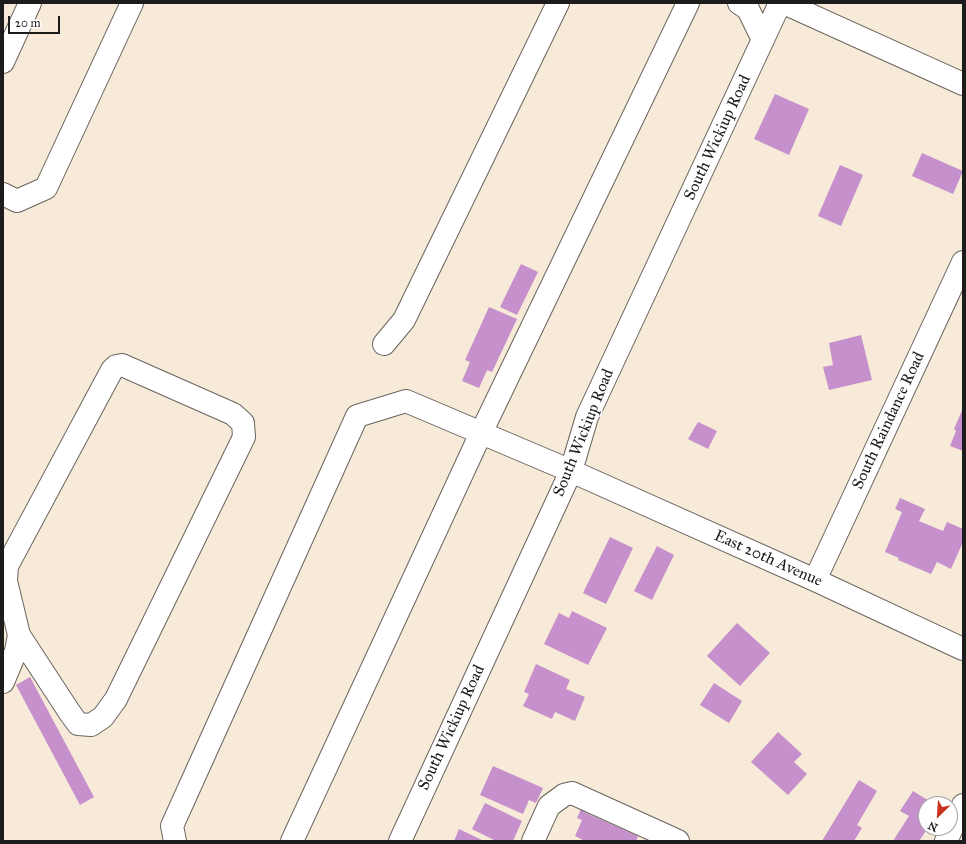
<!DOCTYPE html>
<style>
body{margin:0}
#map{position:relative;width:966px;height:844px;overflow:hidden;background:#f7ead8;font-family:"IM FELL Great Primer",serif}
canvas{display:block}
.frame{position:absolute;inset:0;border:4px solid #1c1c1c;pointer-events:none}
.north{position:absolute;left:918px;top:796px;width:40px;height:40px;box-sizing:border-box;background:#fff;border:1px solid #a4a4a4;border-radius:50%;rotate:205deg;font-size:11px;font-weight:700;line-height:16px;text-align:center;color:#1c1c1c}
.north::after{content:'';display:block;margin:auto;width:14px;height:18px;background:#c8321e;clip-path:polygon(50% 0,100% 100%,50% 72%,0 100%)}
.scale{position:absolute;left:8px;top:16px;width:52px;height:18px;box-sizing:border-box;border:2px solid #1c1c1c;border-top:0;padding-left:5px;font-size:12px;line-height:14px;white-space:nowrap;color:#1c1c1c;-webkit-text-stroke:3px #fff;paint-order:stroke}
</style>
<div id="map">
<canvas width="966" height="844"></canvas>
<div class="frame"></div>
<div class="north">N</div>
<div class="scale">20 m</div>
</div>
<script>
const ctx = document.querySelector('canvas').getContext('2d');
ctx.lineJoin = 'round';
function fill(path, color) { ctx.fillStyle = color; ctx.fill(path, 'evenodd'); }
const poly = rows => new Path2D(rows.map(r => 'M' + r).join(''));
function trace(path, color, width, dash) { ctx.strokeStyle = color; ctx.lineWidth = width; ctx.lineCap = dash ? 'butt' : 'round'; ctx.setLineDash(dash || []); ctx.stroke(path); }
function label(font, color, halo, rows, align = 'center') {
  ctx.font = font + ' "IM FELL Great Primer",serif'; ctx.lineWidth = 3; ctx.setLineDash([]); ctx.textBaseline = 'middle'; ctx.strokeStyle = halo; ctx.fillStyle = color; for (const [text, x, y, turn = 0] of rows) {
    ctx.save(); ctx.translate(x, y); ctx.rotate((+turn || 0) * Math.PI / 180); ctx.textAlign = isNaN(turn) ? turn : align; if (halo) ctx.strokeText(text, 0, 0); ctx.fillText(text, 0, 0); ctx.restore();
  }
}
fill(poly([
 [775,94,809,109,789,155,754,139],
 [922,153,963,171,953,194,912,176],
 [840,165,863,175,841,226,818,216],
 [521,264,538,272,517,315,500,307],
 [489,307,517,319,492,372,487,370,479,388,462,381,470,362,465,360],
 [861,335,872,380,829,390,823,367,833,365,829,343],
 [963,408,963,451,950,446,956,431,954,429],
 [698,422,717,431,708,449,688,439],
 [900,498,925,509,919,521,943,531,947,522,963,529,963,542,951,569,937,562,931,574,898,560,899,558,885,552,902,512,895,509],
 [610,537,633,548,606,604,583,593],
 [657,546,674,555,652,600,634,591],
 [572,611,607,628,588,665,544,644,559,613,569,618],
 [737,623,770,653,740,686,707,656],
 [536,664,570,680,566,689,585,697,575,721,555,712,552,719,523,706,529,694,524,692],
 [30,677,94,797,80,805,16,685],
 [714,683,742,701,729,723,700,705],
 [778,732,802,754,794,762,807,774,788,795,751,762],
 [493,766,543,788,536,803,529,800,523,814,480,795],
 [859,780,877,791,857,825,862,828,854,841,822,841],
 [913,791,934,804,926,804,926,828,928,828,919,841,893,841,909,816,900,811],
 [485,803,522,821,513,841,496,841,472,829],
 [581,809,585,811,584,812,638,836,636,841,585,841,575,836,582,820,577,818],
 [459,829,484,841,454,841]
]), '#c690cc');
const minor = poly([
 [739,3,748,9,763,40],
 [784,3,963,84],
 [3,62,30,3],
 [3,194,17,201,46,188,132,3],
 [384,344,404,320,558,3],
 [815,580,963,262],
 [3,682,16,651,19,635,6,581,7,566,112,370,116,366,122,365,233,414,243,423,244,437,116,699,103,717,91,725,78,724,70,713,19,635],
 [175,841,172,826,357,416,406,401,571,471,815,580,963,649],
 [292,841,481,433,688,3],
 [400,841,571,471,587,417,780,3],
 [533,841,549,806,564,795,572,793,678,841],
 [946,841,963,805]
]);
trace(minor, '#69645e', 24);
trace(minor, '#fff', 22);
label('16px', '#1c1c1c', '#fff', [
 ["South Wickiup Road",718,138,-65],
 ["South Raindance Road",889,421,-65],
 ["South Wickiup Road",584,433,-68],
 ["East 20th Avenue",768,559,24],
 ["South Wickiup Road",452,728,-65]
]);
</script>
